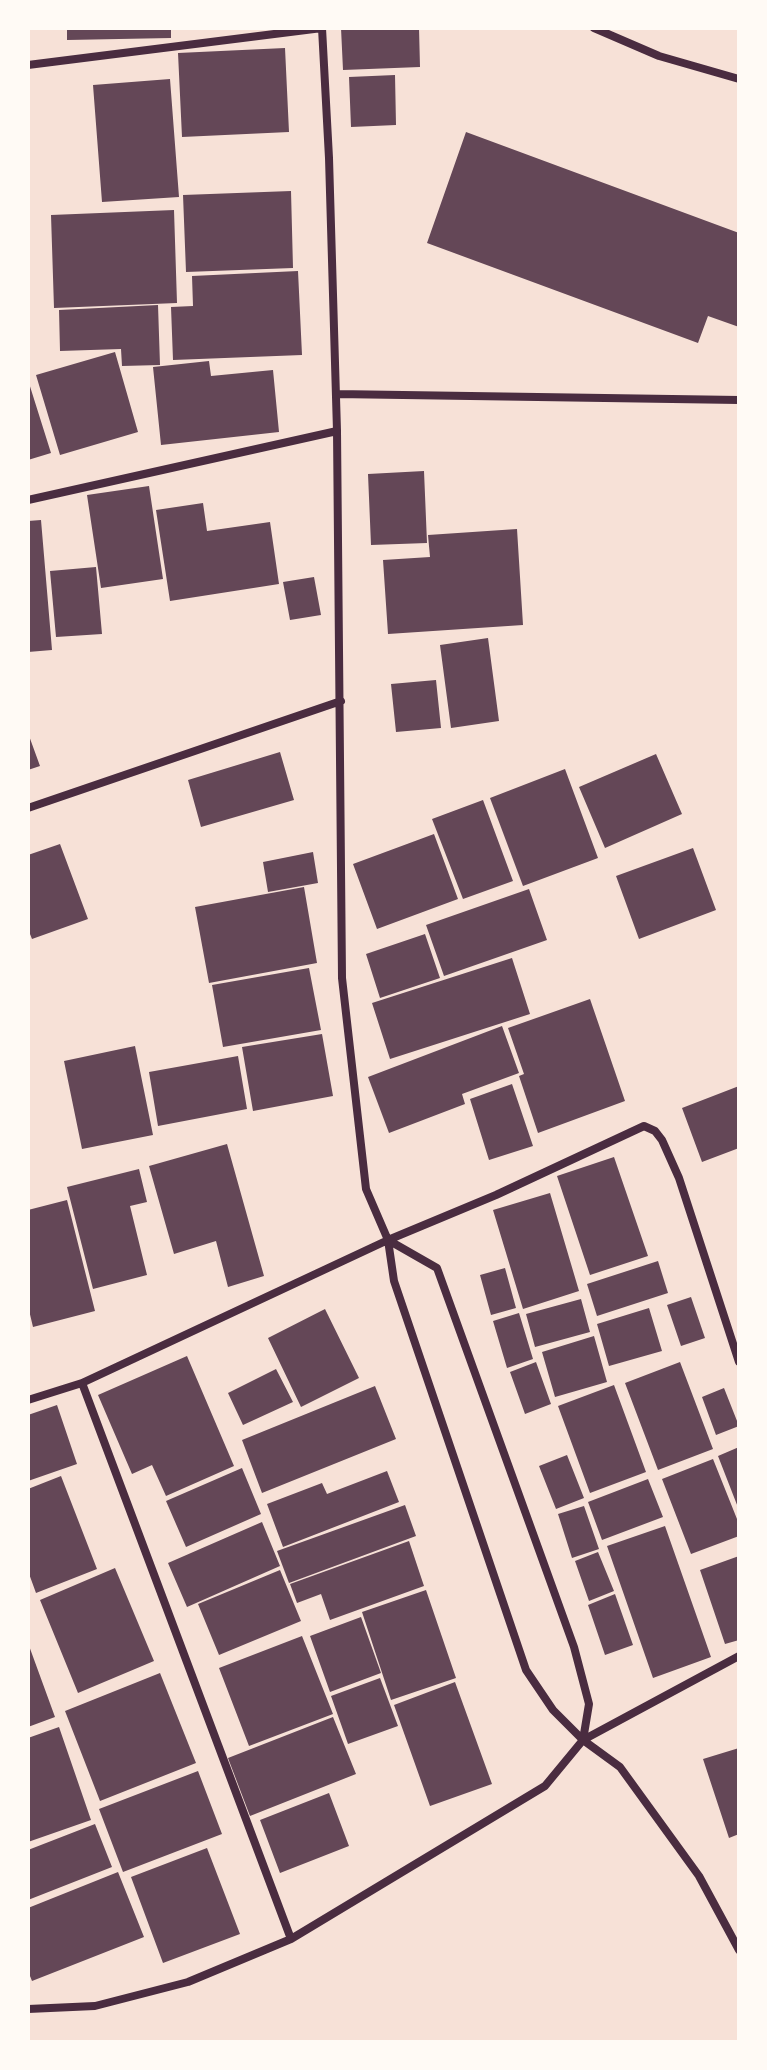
<!DOCTYPE html>
<style>
body{margin:0}
#map{position:relative;width:767px;height:2070px;overflow:hidden;background:#f7e1d7;font-family:"IBM Plex Sans",sans-serif}
canvas{display:block}
.frame{position:absolute;inset:0;border:30px solid #fffaf5;pointer-events:none}
</style>
<div id="map">
<canvas width="767" height="2070"></canvas>
<div class="frame"></div>
</div>
<script>
const ctx = document.querySelector('canvas').getContext('2d');
ctx.lineJoin = 'round';
function fill(path, color) { ctx.fillStyle = color; ctx.fill(path, 'evenodd'); }
const poly = rows => new Path2D(rows.map(r => 'M' + r).join(''));
function trace(path, color, width, dash) { ctx.strokeStyle = color; ctx.lineWidth = width; ctx.lineCap = dash ? 'butt' : 'round'; ctx.setLineDash(dash || []); ctx.stroke(path); }
fill(poly([
 [67,28,171,28,171,38,67,40],
 [341,28,419,28,420,67,343,70],
 [285,48,289,132,182,137,178,53],
 [395,75,396,125,351,127,349,77],
 [170,79,179,197,102,202,93,85],
 [466,132,739,233,739,327,708,316,698,343,427,243],
 [291,191,293,268,186,272,183,195],
 [174,210,177,303,54,308,51,215],
 [298,271,302,355,173,360,171,307,193,306,192,276],
 [158,305,160,365,122,366,121,349,60,351,59,310],
 [115,352,138,432,60,455,36,375],
 [209,361,211,376,273,370,279,432,161,445,153,367],
 [28,380,51,453,28,460],
 [424,471,427,543,371,545,368,474],
 [149,486,163,579,101,588,87,495],
 [203,503,207,531,270,522,279,584,170,601,156,510],
 [41,520,52,650,28,652,28,521],
 [517,529,523,625,388,634,383,560,430,557,428,535],
 [96,567,102,634,56,637,50,571],
 [314,577,321,615,290,620,283,582],
 [488,638,499,721,451,728,440,645],
 [436,680,441,728,396,732,391,684],
 [28,733,40,766,28,770],
 [280,752,294,800,201,827,188,780],
 [656,754,682,814,605,848,579,787],
 [565,769,598,858,523,886,490,798],
 [483,800,513,881,463,899,432,819],
 [434,834,458,899,377,929,353,864],
 [60,844,88,919,32,939,28,929,28,855],
 [693,848,716,910,639,939,616,876],
 [313,852,318,883,268,892,263,862],
 [304,887,317,963,209,983,195,907],
 [529,889,547,940,444,976,426,925],
 [425,934,440,978,380,998,366,954],
 [512,958,530,1014,390,1059,372,1003],
 [309,968,321,1030,223,1047,212,985],
 [590,999,625,1101,538,1133,519,1076,524,1074,508,1028],
 [502,1026,519,1073,462,1094,465,1104,389,1133,368,1077],
 [322,1034,333,1096,253,1111,242,1047],
 [135,1046,153,1135,82,1149,64,1061],
 [238,1056,247,1109,158,1126,149,1072],
 [512,1084,533,1146,489,1160,470,1099],
 [739,1086,739,1148,702,1162,682,1108],
 [227,1144,264,1276,228,1287,216,1241,174,1254,149,1166],
 [614,1157,648,1256,590,1275,557,1176],
 [139,1169,147,1202,130,1206,147,1275,93,1289,67,1187],
 [550,1193,579,1291,523,1309,493,1210],
 [67,1200,95,1311,33,1327,28,1306,28,1210],
 [658,1261,668,1293,597,1316,587,1284],
 [505,1268,516,1308,491,1315,480,1275],
 [691,1297,705,1338,681,1346,667,1305],
 [581,1299,590,1332,535,1347,526,1314],
 [649,1308,662,1351,609,1366,597,1324],
 [325,1309,359,1378,301,1407,268,1338],
 [519,1313,533,1359,507,1368,493,1321],
 [594,1336,607,1382,555,1397,542,1352],
 [187,1356,234,1466,166,1496,152,1465,132,1474,98,1395],
 [536,1362,551,1404,525,1414,510,1372],
 [680,1362,713,1449,658,1470,625,1383],
 [276,1369,293,1402,243,1425,228,1393],
 [614,1385,646,1472,590,1493,558,1406],
 [375,1386,396,1439,262,1493,242,1440],
 [724,1388,739,1426,716,1435,702,1397],
 [57,1405,77,1464,28,1481,28,1415],
 [739,1447,739,1510,718,1456],
 [567,1455,584,1498,556,1509,539,1466],
 [713,1459,739,1524,739,1536,691,1554,662,1479],
 [242,1468,261,1514,186,1547,166,1501],
 [387,1471,399,1502,283,1547,267,1504,322,1483,327,1494],
 [61,1476,97,1569,36,1593,28,1571,28,1489],
 [648,1479,663,1517,602,1540,588,1502],
 [405,1505,416,1536,289,1583,277,1551],
 [584,1506,599,1549,572,1558,558,1514],
 [262,1522,280,1566,187,1607,168,1563],
 [665,1526,711,1657,653,1678,607,1546],
 [409,1541,424,1586,330,1620,321,1594,297,1603,290,1584],
 [598,1552,614,1591,589,1601,575,1561],
 [739,1556,739,1640,725,1644,700,1570],
 [115,1568,154,1661,78,1693,40,1600],
 [280,1570,301,1621,219,1655,198,1604],
 [426,1590,456,1678,391,1700,362,1612],
 [615,1594,633,1645,605,1655,588,1605],
 [361,1617,381,1673,330,1692,310,1636],
 [302,1636,333,1714,249,1746,219,1668],
 [28,1643,55,1717,28,1727],
 [160,1673,196,1763,100,1801,65,1711],
 [380,1678,398,1726,348,1744,331,1696],
 [455,1682,492,1784,430,1806,394,1705],
 [333,1717,356,1774,250,1816,228,1758],
 [59,1727,91,1820,28,1842,28,1738],
 [739,1748,739,1834,729,1838,703,1759],
 [198,1771,222,1834,123,1872,99,1809],
 [329,1793,349,1846,280,1873,260,1820],
 [95,1824,112,1867,28,1900,28,1850],
 [207,1848,240,1934,163,1963,131,1877],
 [118,1872,144,1937,32,1981,28,1971,28,1908]
]), '#644757');
trace(poly([
 [594,28,659,56,739,79],
 [28,65,322,28,329,158,337,431,342,978,366,1189,388,1240,394,1281,526,1670,553,1710,583,1740,620,1767,699,1876,739,1950],
 [336,394,739,400],
 [28,500,337,431],
 [28,808,341,701],
 [388,1240,437,1268,574,1647,589,1704,583,1740],
 [82,1383,291,1939],
 [28,1400,82,1383,388,1240,496,1195,644,1126,655,1131,662,1140,679,1178,739,1362],
 [28,2009,95,2006,188,1982,291,1939,545,1786,583,1740,739,1656]
]), '#4a2c40', 8);
</script>
